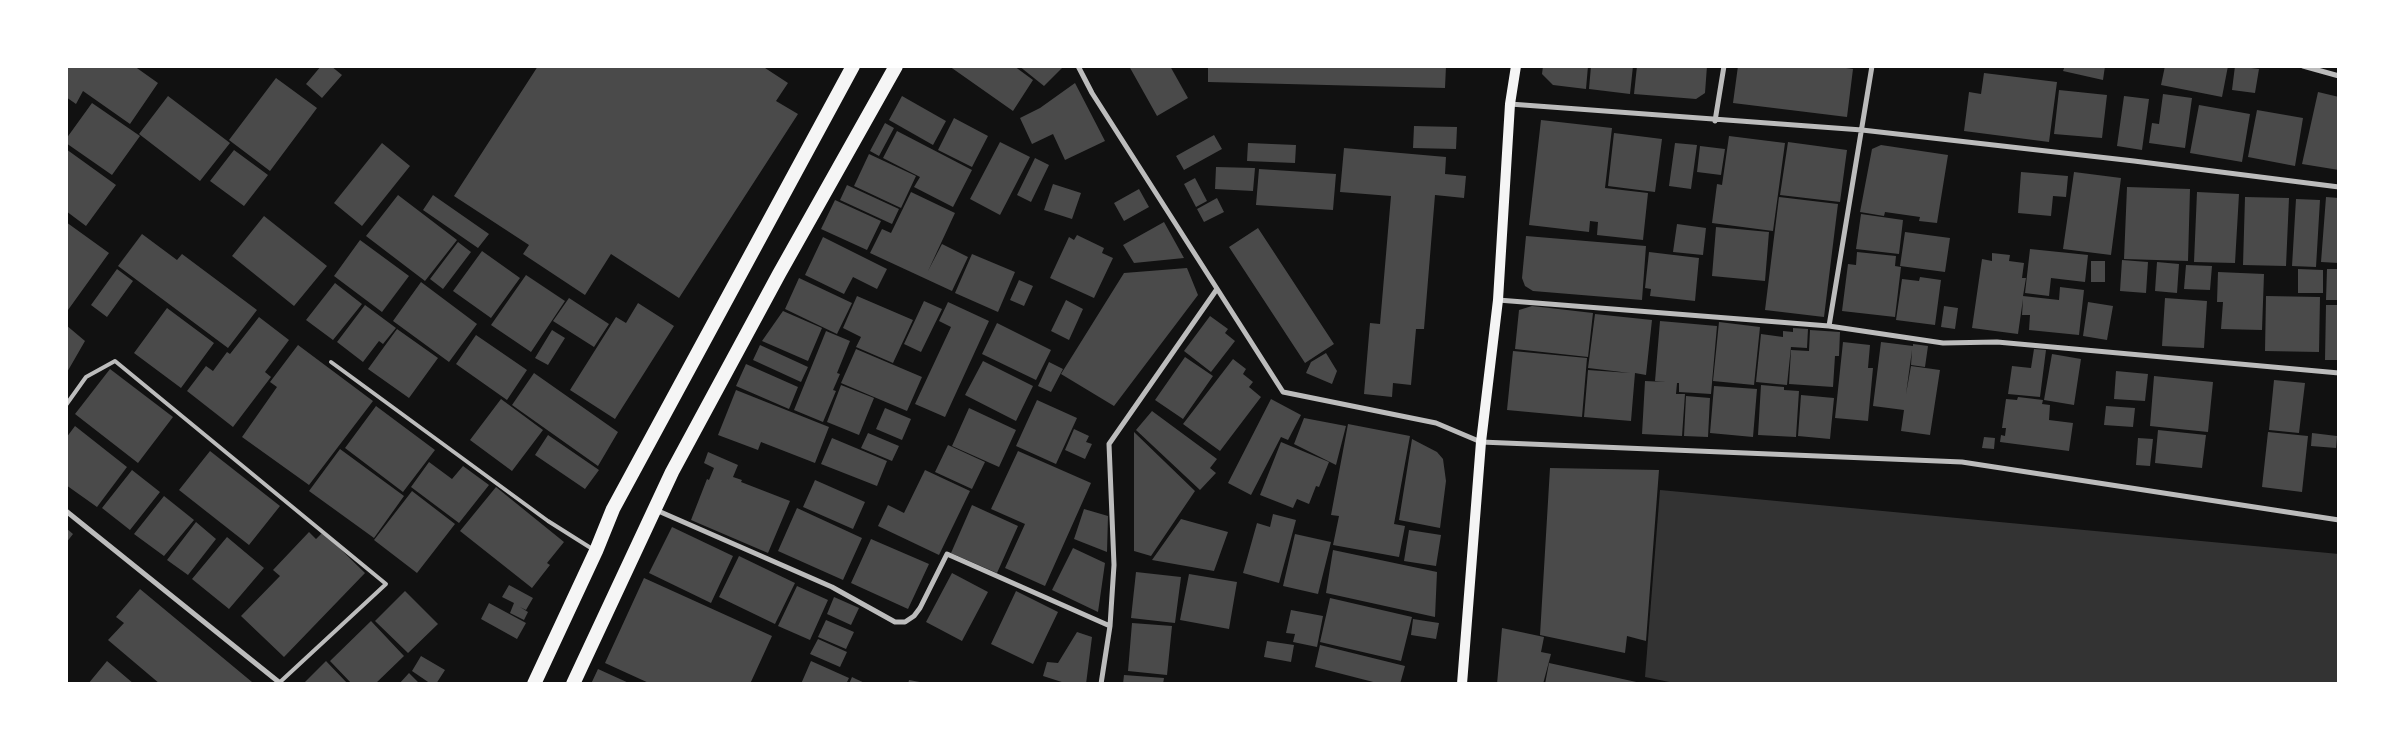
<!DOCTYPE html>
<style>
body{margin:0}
#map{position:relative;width:2405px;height:750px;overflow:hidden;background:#111;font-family:Inter,sans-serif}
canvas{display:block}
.frame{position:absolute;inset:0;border:68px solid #fff;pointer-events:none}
</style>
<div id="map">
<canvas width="2405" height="750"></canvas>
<div class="frame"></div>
</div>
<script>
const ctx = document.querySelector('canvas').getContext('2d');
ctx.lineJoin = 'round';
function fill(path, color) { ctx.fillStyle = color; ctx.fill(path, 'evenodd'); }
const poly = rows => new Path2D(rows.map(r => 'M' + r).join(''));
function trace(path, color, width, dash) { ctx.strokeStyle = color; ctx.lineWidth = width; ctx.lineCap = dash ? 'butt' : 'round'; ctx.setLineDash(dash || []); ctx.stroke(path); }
fill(poly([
 [1660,490,2339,554,2339,684,1679,684,1645,677]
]), '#333');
fill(poly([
 [66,66,134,66,158,83,130,124,83,91,76,104,66,97],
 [321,66,331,66,342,75,322,98,306,84],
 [538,66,762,66,788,83,776,101,798,114,679,298,611,254,585,295,523,254,529,245,454,196],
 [949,66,1014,66,1033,80,1013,111],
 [1019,66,1064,66,1044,86],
 [1129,66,1170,66,1188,98,1157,116],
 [1208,66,1446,66,1445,88,1208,82],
 [1543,66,1588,66,1586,89,1553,85,1542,74],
 [1591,66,1633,66,1630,94,1589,89],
 [1637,66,1707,66,1705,93,1696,99,1634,94],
 [1738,66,1832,66,1853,69,1847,117,1733,103],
 [2065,66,2105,66,2103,80,2063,71],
 [2165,66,2228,66,2222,97,2161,85],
 [2235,66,2259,69,2255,93,2232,90],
 [1984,73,2057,82,2049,142,1964,131,1969,92,1981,94],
 [276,78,317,108,270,171,229,140],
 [1075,83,1105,141,1065,160,1053,134,1032,144,1020,118,1040,108],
 [2059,90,2107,95,2102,138,2054,134],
 [2318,92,2339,97,2339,170,2302,164],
 [2163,94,2192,98,2185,148,2149,143,2152,123,2159,124],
 [168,96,230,143,200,181,139,134],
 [902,96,946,121,933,145,889,120],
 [2124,96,2149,99,2142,150,2117,146],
 [92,103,140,136,112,175,66,143,66,139],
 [2199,105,2250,114,2242,162,2190,153],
 [2257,110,2303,118,2295,166,2248,157],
 [954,118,988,136,972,167,938,150],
 [1541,120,1612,128,1605,188,1648,193,1643,240,1597,235,1598,222,1590,221,1589,232,1529,225],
 [885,123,894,128,879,156,870,151],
 [1414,126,1457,127,1456,149,1413,148],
 [897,131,972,170,953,207,914,187,920,177,883,158],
 [1614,133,1662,139,1655,192,1608,186],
 [1214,135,1222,149,1184,170,1176,156],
 [1729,136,1785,143,1773,231,1712,223,1717,184,1722,185],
 [1000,142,1030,157,1000,215,970,199],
 [1788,142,1847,150,1840,202,1780,195],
 [382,143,410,166,362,226,334,203],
 [1248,143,1296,145,1295,163,1247,161],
 [1675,143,1697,145,1691,189,1669,186],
 [1881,145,1948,155,1937,223,1919,221,1920,217,1885,212,1884,216,1860,212,1872,149],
 [1700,146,1725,149,1721,175,1697,172],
 [1344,148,1446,157,1445,174,1466,176,1464,198,1435,195,1424,329,1416,329,1411,385,1393,383,1392,397,1364,394,1370,323,1380,324,1391,196,1340,192],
 [66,149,116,185,86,226,66,211],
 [234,150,268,175,244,206,210,181],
 [869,154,916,176,901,208,854,186],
 [1035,158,1049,165,1031,202,1017,195],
 [1216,167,1255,168,1253,191,1215,189],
 [1259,169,1336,174,1333,210,1256,205],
 [2021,172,2068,176,2066,197,2053,196,2051,216,2018,213],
 [2074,172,2121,178,2111,255,2063,249],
 [1195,178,1207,201,1196,207,1184,184],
 [1053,184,1081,193,1072,219,1044,210],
 [847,185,899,209,892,224,840,200],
 [2127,187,2190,189,2188,261,2124,259],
 [1139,189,1149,207,1124,221,1114,203],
 [911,192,955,213,928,271,942,244,968,257,952,291,870,253,882,229,891,233],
 [2197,192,2239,194,2235,263,2194,262],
 [398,195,457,240,425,281,366,236],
 [433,195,489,234,478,248,423,210],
 [1779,197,1838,204,1824,317,1765,310],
 [2245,197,2289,198,2286,266,2243,265],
 [2326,197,2339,198,2339,263,2321,262],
 [1217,198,1224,212,1204,222,1197,209],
 [2296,199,2320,200,2316,267,2292,266],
 [835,200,881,221,867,250,821,229],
 [1861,214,1903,220,1899,254,1856,249],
 [264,216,327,266,294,306,232,256],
 [66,222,109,253,68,310,66,309],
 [1164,222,1184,258,1134,263,1123,245],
 [1677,224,1706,228,1703,255,1673,252],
 [1716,227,1769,232,1765,281,1712,276],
 [1258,228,1334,344,1305,363,1229,247],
 [1905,232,1950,238,1945,272,1900,266],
 [142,234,177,260,182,254,257,310,228,348,118,266],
 [1077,235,1104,248,1102,253,1113,258,1094,298,1050,278,1069,237,1074,240],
 [1526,236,1646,246,1642,300,1533,291,1525,286,1522,278],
 [823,237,887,269,877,289,853,277,844,294,805,275],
 [360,240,409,276,382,312,334,276],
 [458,242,471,252,443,289,430,279],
 [2030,249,2088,255,2085,282,2051,278,2049,296,2025,293],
 [482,251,520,278,491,318,453,291],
 [1649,252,1699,258,1695,301,1650,296,1651,289,1645,288],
 [1857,252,1896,256,1895,266,1901,267,1895,317,1842,311,1848,264,1856,265],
 [1992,253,2010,255,2009,261,2024,263,2022,278,2026,278,2023,296,2059,300,2060,287,2084,290,2079,335,2029,330,2030,315,2022,315,2023,299,2018,334,1972,328,1982,259,1992,261],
 [972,254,1015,272,998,312,955,293],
 [2122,260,2148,262,2146,293,2120,291],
 [2091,261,2105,261,2105,282,2091,282],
 [2157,262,2179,264,2177,293,2155,291],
 [2186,265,2212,266,2210,290,2184,289],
 [1187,268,1198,295,1114,406,1061,374,1124,273],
 [117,269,133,281,107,317,91,305],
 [2298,269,2323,270,2323,293,2298,293],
 [2327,269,2339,269,2339,300,2326,300],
 [2218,272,2264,274,2262,330,2221,329,2223,302,2217,302],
 [526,275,565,301,531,352,491,325],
 [1920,277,1941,280,1935,325,1896,320,1902,279,1919,281],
 [799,278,852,303,837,334,785,309],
 [1019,280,1033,286,1024,306,1010,300],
 [421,282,477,324,449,362,393,321],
 [335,283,362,304,333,340,306,320],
 [857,296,913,320,893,363,856,347,861,337,843,328],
 [2266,296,2320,297,2319,352,2265,351],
 [569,298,609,324,594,347,553,321],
 [2165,298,2207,301,2204,348,2162,346],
 [1066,300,1083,309,1069,340,1051,331],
 [924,301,942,309,921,352,904,344],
 [948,302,989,321,945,417,915,404,951,327,939,321],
 [2088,302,2113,306,2107,340,2083,336],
 [638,303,674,326,615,419,570,390,616,317,626,323],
 [365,305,396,328,383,344,379,341,363,362,337,342],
 [2326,305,2339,305,2339,360,2325,360],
 [1532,306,1593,313,1588,357,1515,349,1519,310],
 [1944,306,1958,308,1955,329,1941,327],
 [167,308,214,343,181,388,134,353],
 [783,311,822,328,808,361,762,341],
 [1595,314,1652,320,1646,375,1635,373,1631,421,1584,417,1588,370,1630,373,1588,368],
 [1210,316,1228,329,1225,333,1235,341,1211,372,1184,351],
 [259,317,289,340,265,372,271,377,233,427,187,391,206,366,213,371,227,352,230,354],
 [1660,321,1717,326,1711,394,1679,392,1679,383,1677,383,1676,394,1685,394,1682,436,1642,434,1645,381,1666,382,1655,381],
 [1719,322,1760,327,1754,385,1713,381],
 [997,323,1051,350,1036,380,982,354],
 [66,325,85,341,66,374],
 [1793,328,1808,329,1807,348,1791,347,1787,385,1756,382,1761,334,1783,337,1783,331,1793,332],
 [397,329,438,358,409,398,368,369],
 [552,330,565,338,548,365,535,358],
 [1810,330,1840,332,1839,356,1835,356,1833,387,1789,384,1791,350,1809,351],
 [826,331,850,341,837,373,840,374,833,390,836,391,823,422,794,410],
 [476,335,527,370,507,400,456,364],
 [1843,342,1870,345,1868,368,1873,368,1868,421,1835,418],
 [1881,342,1913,346,1913,344,1928,346,1925,367,1911,365,1912,350,1906,394,1911,366,1940,370,1930,435,1901,431,1904,410,1873,406],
 [298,345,373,401,309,485,242,437,277,387,270,382],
 [760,345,808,367,801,382,753,360],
 [856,349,922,377,907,411,841,383],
 [2034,349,2046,350,2040,397,2008,394,2012,366,2031,368],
 [1513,351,1587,358,1582,417,1507,410],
 [1326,353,1337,371,1332,384,1306,373,1311,362],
 [2052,354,2081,359,2074,405,2044,400],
 [1185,357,1213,376,1183,419,1155,400],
 [1233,359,1246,369,1243,374,1253,382,1249,387,1261,397,1220,451,1183,424],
 [983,361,1033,386,1016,421,965,395],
 [1049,362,1063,369,1051,392,1038,386],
 [746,364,798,387,789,409,736,386],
 [110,369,173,417,138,463,75,414],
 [2116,371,2148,374,2145,401,2114,399],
 [534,373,618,432,598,466,512,405],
 [2154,376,2213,382,2208,432,2150,426],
 [2274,380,2305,383,2299,433,2269,430],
 [841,385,874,398,859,435,827,422],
 [1761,385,1784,387,1784,390,1799,391,1796,437,1758,435],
 [1714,386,1757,389,1753,437,1710,433],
 [736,390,829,427,815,463,761,442,758,450,718,435],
 [1801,395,1834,398,1830,439,1798,436],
 [1686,396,1710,398,1708,437,1684,436],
 [2018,397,2043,400,2042,404,2050,405,2049,420,2073,423,2069,451,2000,442,2001,435,2005,436,2006,428,2002,428,2006,399,2017,400],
 [501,399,543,430,512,471,470,440],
 [1271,399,1301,415,1288,440,1281,437,1251,495,1228,483],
 [1037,400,1077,418,1056,464,1016,446],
 [376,406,435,450,403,492,345,448],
 [2106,406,2135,408,2133,427,2104,425],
 [885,408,911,419,902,440,876,429],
 [969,408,1016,430,999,467,952,446],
 [1152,411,1217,459,1210,468,1216,473,1200,490,1136,430],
 [1304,418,1346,426,1336,465,1294,444],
 [1348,424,1410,436,1394,524,1405,526,1399,557,1333,545,1339,516,1331,515],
 [75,426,127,467,97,507,66,485,66,438],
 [1074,429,1089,436,1086,442,1092,444,1085,459,1065,450],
 [2158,430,2206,435,2202,468,2155,463],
 [1134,432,1195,491,1151,556,1134,551],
 [2268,432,2308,436,2302,492,2262,487],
 [868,433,899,446,892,461,861,448],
 [2312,433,2337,436,2336,448,2311,446],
 [548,435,599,470,585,489,535,455],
 [1984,437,1995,438,1994,449,1982,448],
 [832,438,887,461,877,486,821,464],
 [2138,438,2153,439,2150,466,2136,465],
 [1412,439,1437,452,1443,459,1446,481,1440,528,1399,520],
 [1281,442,1329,462,1319,487,1316,486,1309,504,1297,499,1293,508,1260,495],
 [948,445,985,462,972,489,935,472],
 [340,449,404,496,374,538,309,491],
 [210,451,280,506,249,545,179,490],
 [1018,451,1091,483,1045,586,1005,568,1025,524,991,509],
 [708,452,738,465,733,477,742,480,741,482,790,501,768,553,691,520,707,479,709,480,714,468,704,463],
 [429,462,452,479,463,466,489,485,459,523,411,487],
 [1550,468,1659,470,1646,641,1627,636,1625,653,1540,635],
 [132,470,160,492,130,530,102,508],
 [925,470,970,491,939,555,878,526,888,505,904,513],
 [815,480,865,502,853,529,803,507],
 [496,487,564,542,547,563,550,565,532,588,460,531],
 [412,491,455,524,417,573,374,540],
 [164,496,194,520,164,556,134,534],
 [972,505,1018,526,997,573,951,553],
 [797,508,862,538,843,580,778,551],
 [1084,509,1108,516,1107,552,1074,539],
 [1273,514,1296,520,1279,583,1243,573,1257,523,1270,527],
 [1181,519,1228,532,1214,571,1152,560],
 [196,522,216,539,188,575,167,560],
 [672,527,733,556,711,603,649,573],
 [66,528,73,534,66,543],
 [1409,530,1441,535,1436,566,1404,561],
 [309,532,316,539,323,532,365,573,284,657,241,616,280,576,273,570],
 [1295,534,1331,542,1318,594,1283,586],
 [227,537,264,568,229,609,192,579],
 [871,539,929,564,908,609,851,583],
 [1073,548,1105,563,1098,612,1052,590],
 [1333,550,1437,572,1435,617,1326,593],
 [739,556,795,583,775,624,719,597],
 [1136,572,1181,577,1175,623,1131,618],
 [952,573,988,592,962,641,926,622],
 [1189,574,1237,582,1229,629,1180,620],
 [644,578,772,636,750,684,651,684,605,663],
 [509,585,533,598,526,610,520,607,528,612,524,620,510,613,514,603,502,597],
 [797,586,828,600,810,640,778,626],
 [140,589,252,682,250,684,160,684,108,640,124,623,116,617],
 [405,591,438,624,408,653,375,621],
 [1016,591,1058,612,1033,664,991,644],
 [834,597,859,608,851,625,827,614],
 [1330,598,1412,617,1401,661,1320,642],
 [489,603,526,623,517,639,481,619],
 [1291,610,1323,616,1317,647,1293,642,1295,634,1286,633],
 [1413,619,1439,623,1436,639,1411,635],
 [826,620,854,632,846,649,818,637],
 [371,621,404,656,375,684,352,684,330,661],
 [1132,623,1172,626,1167,675,1128,671],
 [1502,628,1544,637,1541,652,1551,654,1543,684,1497,684],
 [1077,632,1092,637,1086,684,1068,684,1043,676,1047,662,1058,663],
 [818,639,847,652,840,667,810,654],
 [1267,641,1294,645,1291,662,1264,657],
 [1320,645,1405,666,1400,684,1381,684,1315,667],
 [421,656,445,670,436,684,431,684,412,671],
 [107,661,134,684,88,684],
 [326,661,348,684,303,684],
 [811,661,849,678,846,684,801,684],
 [1549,663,1641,683,1641,684,1545,684],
 [598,669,631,684,591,684],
 [409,673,420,684,399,684],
 [1124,675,1164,678,1163,684,1123,684],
 [852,677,856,679,867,684,849,684],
 [909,680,925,683,925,684,908,684]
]), '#4a4a4a');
trace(poly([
 [331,362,548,521,594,550],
 [66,405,86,377,115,361,386,584,279,683]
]), '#bcbcbc', 4);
trace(poly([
 [1078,66,1092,93,1283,392,1436,423,1481,442,1962,462,2339,520],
 [2303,66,2339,76],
 [1510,104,1862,130,2134,161,2339,187],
 [1715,121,1724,66],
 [1498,300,1829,326,1943,343,1997,342,2339,373],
 [1829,326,1872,66],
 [656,510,832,587,895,622,905,622,914,616,920,608,947,554,1110,626],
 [66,511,280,683],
 [1101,684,1110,626,1114,565,1109,444,1217,289]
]), '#bcbcbc', 5);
trace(poly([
 [1462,684,1481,442,1498,300,1510,104,1516,66]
]), '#f5f5f5', 10);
trace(poly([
 [534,684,596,551,613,509,853,66],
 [573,684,672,472,779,274,896,66]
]), '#f5f5f5', 14);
</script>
